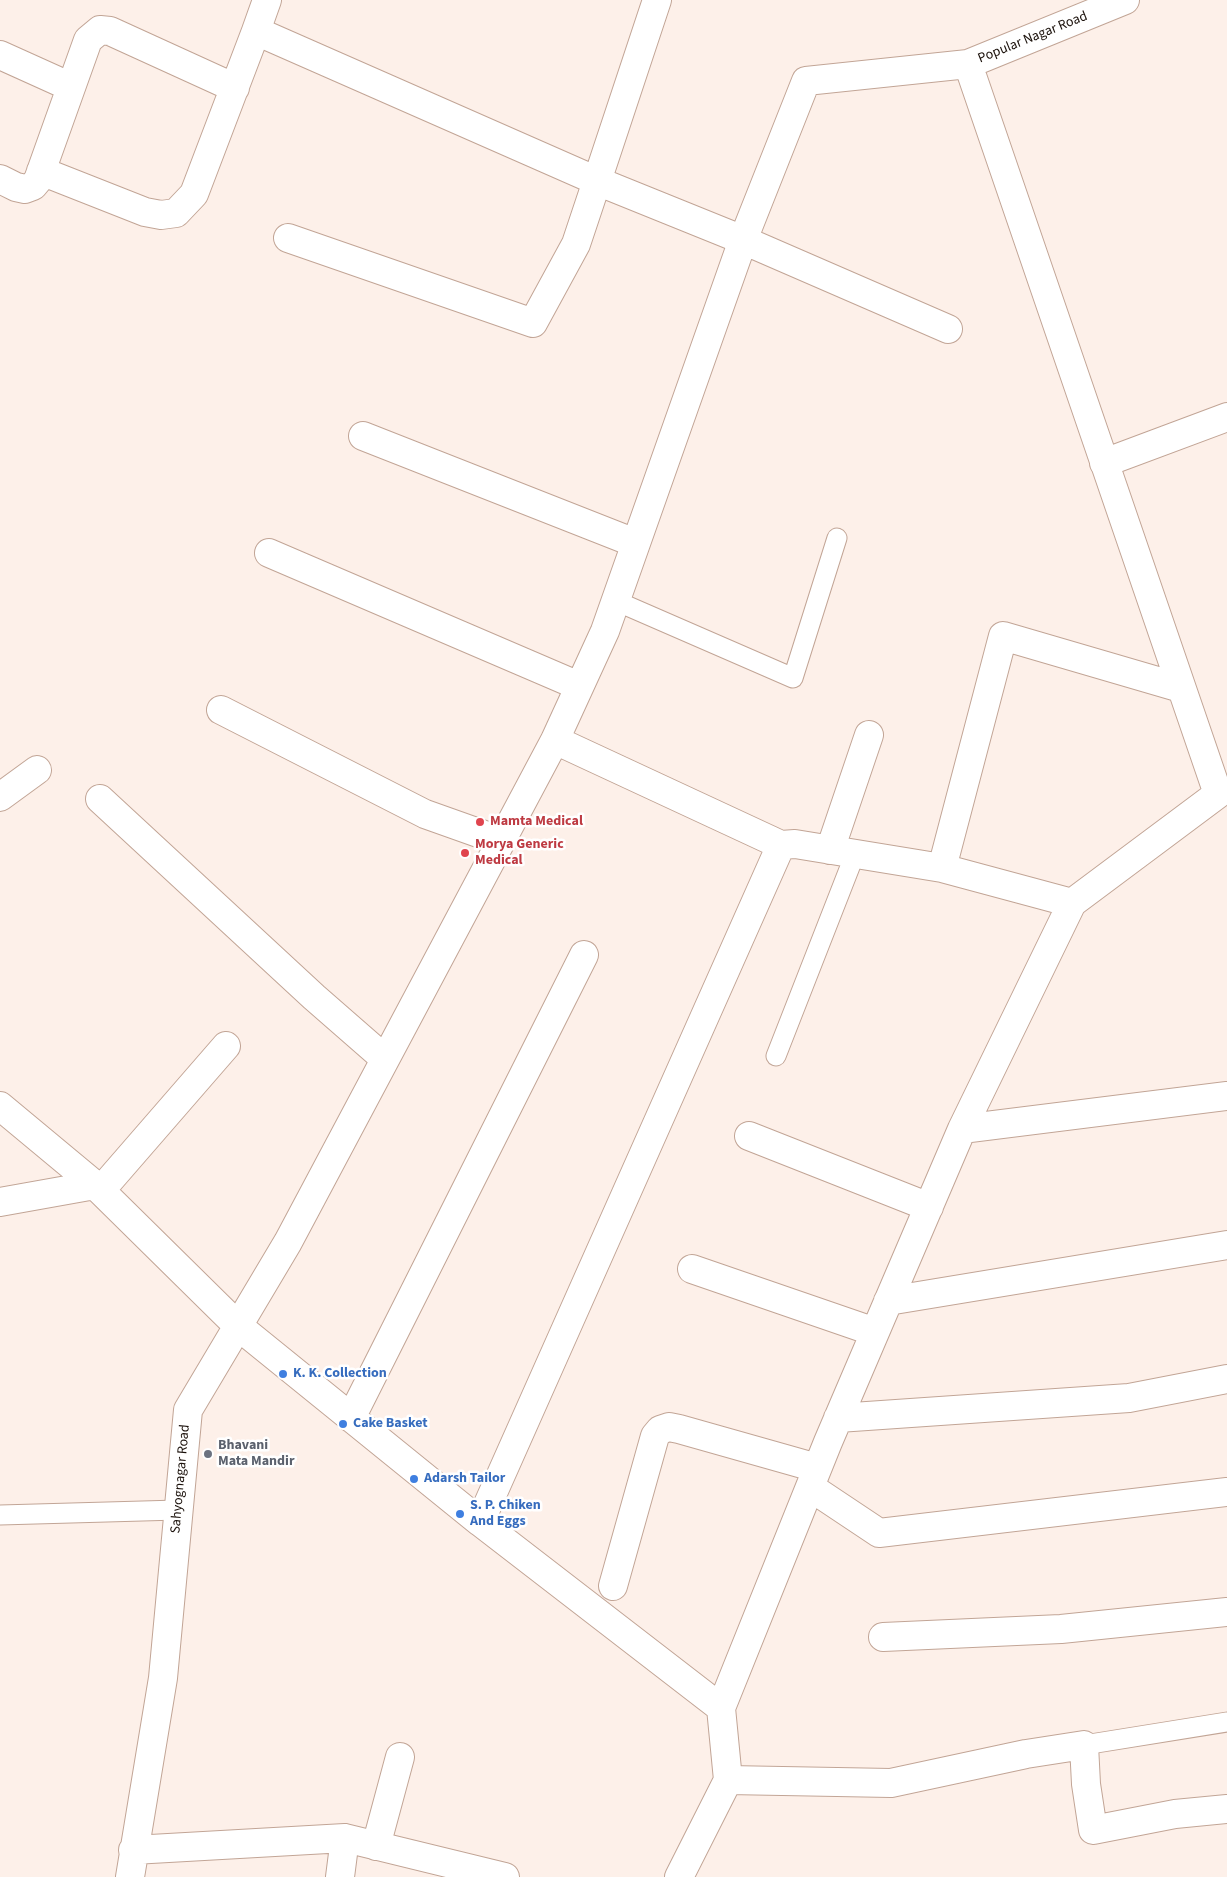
<!DOCTYPE html>
<style>
body{margin:0}
canvas{display:block;background:#fdf0e9}
</style>
<canvas width="1227" height="1877"></canvas>
<script>
const ctx = document.querySelector('canvas').getContext('2d');
ctx.lineJoin = 'round';
const poly = rows => new Path2D(rows.map(r => 'M' + r).join(''));
function trace(path, color, width, dash) { ctx.strokeStyle = color; ctx.lineWidth = width; ctx.lineCap = dash ? 'butt' : 'round'; ctx.setLineDash(dash || []); ctx.stroke(path); }
function label(font, color, halo, rows, align = 'center') {
  ctx.font = font + ' "Source Sans 3",sans-serif'; ctx.lineWidth = 5; ctx.setLineDash([]); ctx.textBaseline = 'middle'; ctx.strokeStyle = halo; ctx.fillStyle = color; for (const [text, x, y, turn = 0] of rows) {
    ctx.save(); ctx.translate(x, y); ctx.rotate((+turn || 0) * Math.PI / 180); ctx.textAlign = isNaN(turn) ? turn : align; if (halo) ctx.strokeText(text, 0, 0); ctx.fillText(text, 0, 0); ctx.restore();
  }
}
const lane = poly([
 [616,601,793,678,837,538],
 [776,1056,855,854],
 [0,1515,178,1510],
 [1084,1745,1227,1722]
]);
const street = poly([
 [267,0,256,31,597,181,576,244,533,323,288,238],
 [657,0,597,181,743,240,948,329],
 [0,55,71,87],
 [968,64,1218,794,1072,903],
 [41,171,145,212,161,215,176,213,194,194,256,31],
 [0,179,16,187,25,189,33,186,38,180,88,40,100,30,110,31,235,88],
 [363,436,635,543],
 [1104,463,1227,417],
 [269,553,579,686],
 [221,710,425,814,501,841],
 [555,740,781,845,795,844,942,868,1072,903,962,1129,828,1442,721,1708,728,1780,679,1877],
 [0,797,37,770],
 [100,799,314,997,385,1059],
 [830,850,869,735],
 [942,868,1003,636,1181,688],
 [0,1106,95,1185,238,1326,480,1522,721,1708],
 [962,1129,1227,1096],
 [749,1136,929,1207],
 [101,1190,226,1046],
 [0,1202,95,1185],
 [692,1269,875,1332],
 [888,1301,1227,1245],
 [351,1418,584,955],
 [838,1418,1129,1398,1227,1379],
 [810,1487,879,1533,1227,1492],
 [480,1522,781,845],
 [613,1586,655,1436,660,1430,669,1427,679,1429,817,1468],
 [883,1637,1061,1629,1227,1612],
 [728,1780,891,1783,1026,1754,1084,1745,1086,1784,1093,1830,1175,1814,1227,1809],
 [376,1846,400,1757],
 [133,1850,345,1838],
 [130,1877,163,1678,188,1410,288,1242,555,740,605,631,743,240,806,81,968,64,1125,0],
 [340,1877,345,1838,505,1877]
]);
trace(lane, '#c2a596', 21);
trace(street, '#c2a596', 30);
trace(lane, '#fff', 19);
trace(street, '#fff', 28);
for (const [x, y, r, color] of [
 [480,822,5,"#e0444e"],
 [465,853,5,"#e0444e"],
 [283,1374,5,"#3f7fe0"],
 [343,1424,5,"#3f7fe0"],
 [208,1454,5,"#6b7280"],
 [414,1479,5,"#3f7fe0"],
 [460,1514,5,"#3f7fe0"]
]) { const dot = new Path2D(); dot.arc(x, y, r, 0, 2 * Math.PI); ctx.fillStyle = color; ctx.fill(dot); trace(dot, '#fff', 2); }
label('14px', '#1a100a', '#fff', [
 ["Popular Nagar Road",1033,38,-22],
 ["Sahyognagar Road",181,1479,-85]
]);
label('bold 14px', '#be3a42', '#fff', [
 ["Mamta Medical",490,822],
 ["Morya Generic",475,845],
 ["Medical",475,861]
], 'left');
label('bold 14px', '#366cbe', '#fff', [
 ["K. K. Collection",293,1374],
 ["Cake Basket",353,1424],
 ["Adarsh Tailor",424,1479],
 ["S. P. Chiken",470,1506],
 ["And Eggs",470,1522]
], 'left');
label('bold 14px', '#5b616d', '#fff', [
 ["Bhavani",218,1446],
 ["Mata Mandir",218,1462]
], 'left');
</script>
